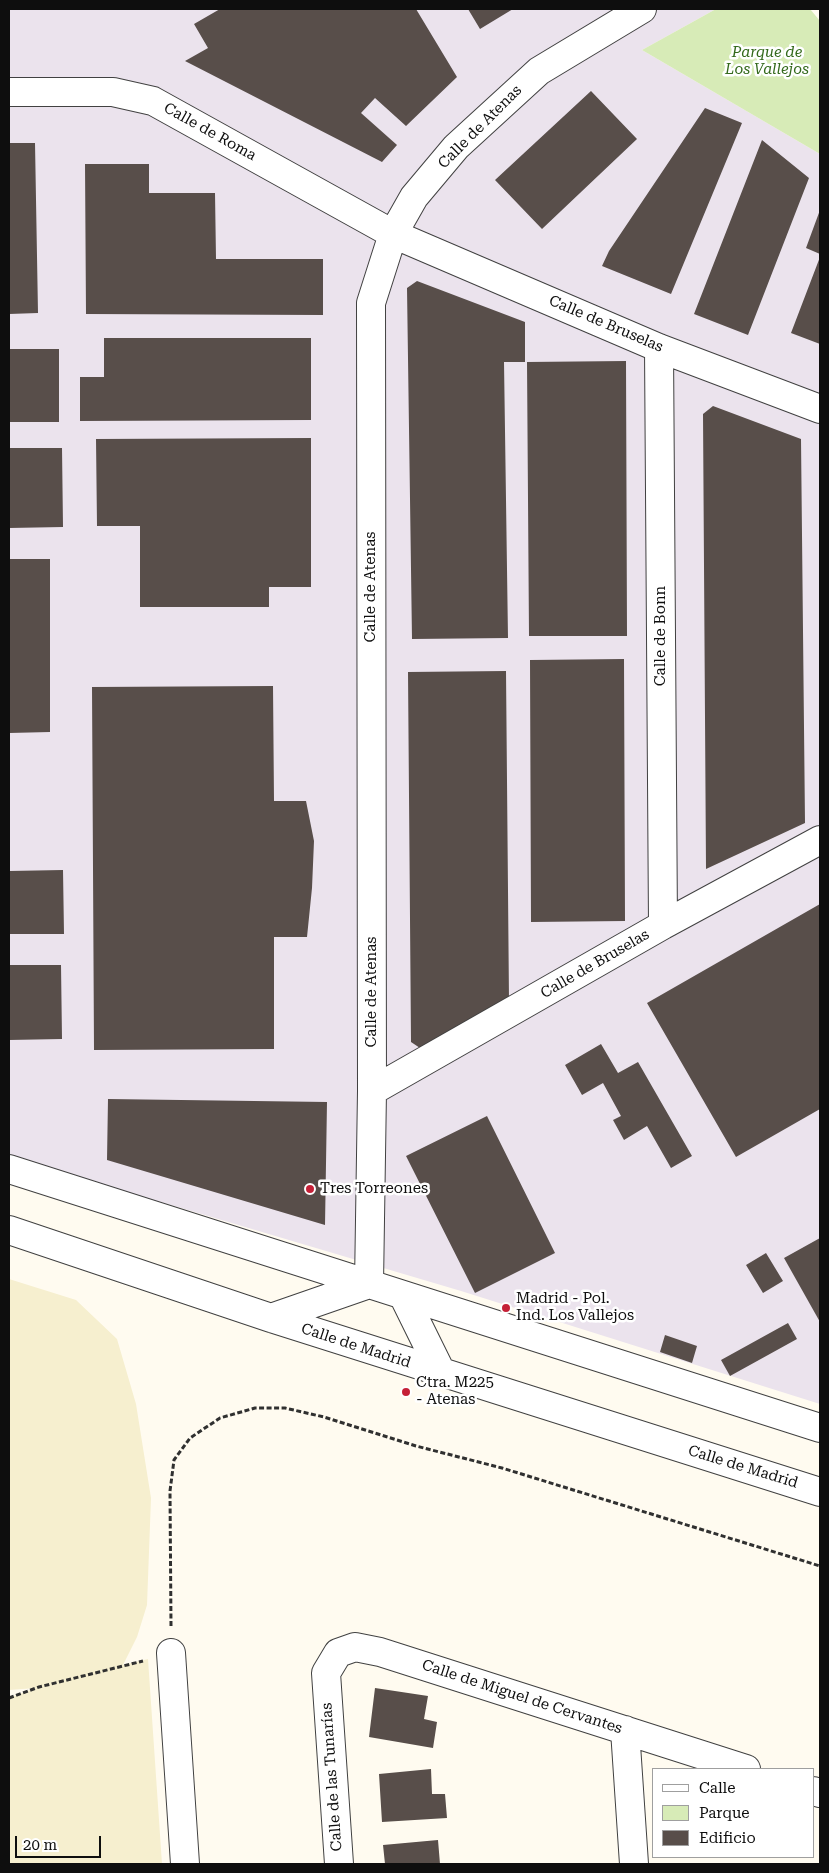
<!DOCTYPE html>
<meta charset="utf-8">
<style>
body{margin:0}
#map{position:relative;width:829px;height:1873px;overflow:hidden;background:#fffbf0;font-family:"Roboto Serif",serif}
canvas{display:block}
.frame{position:absolute;inset:0;border:10px solid #0e0e0e;pointer-events:none}
.legend{position:absolute;left:652px;top:1768px;width:162px;height:90px;box-sizing:border-box;background:#fff;border:1px solid #9f9f9f;margin:0;padding:6px 9px;list-style:none;font-size:15px;color:#0e0e0e}
.legend li{display:flex;align-items:center;gap:10px;height:25px}
.legend b{width:25px;border:1px solid #9f9f9f}
.scale{position:absolute;left:15px;top:1836px;width:86px;height:22px;box-sizing:border-box;border:2px solid #0e0e0e;border-top:0;padding-left:6px;font-size:15px;line-height:18px;white-space:nowrap;color:#0e0e0e;-webkit-text-stroke:4px #fff;paint-order:stroke}
</style>
<div id="map">
<canvas width="829" height="1873"></canvas>
<div class="frame"></div>
<ul class="legend">
<li><b style="height:6px;background:#fff"></b>Calle</li>
<li><b style="height:14px;background:#d7ebb7"></b>Parque</li>
<li><b style="height:14px;background:#584e4a"></b>Edificio</li>
</ul>
<div class="scale">20 m</div>
</div>
<script>
const ctx = document.querySelector('canvas').getContext('2d');
ctx.lineJoin = 'round';
function fill(path, color) { ctx.fillStyle = color; ctx.fill(path, 'evenodd'); }
const poly = rows => new Path2D(rows.map(r => 'M' + r).join(''));
function trace(path, color, width, dash) { ctx.strokeStyle = color; ctx.lineWidth = width; ctx.lineCap = dash ? 'butt' : 'round'; ctx.setLineDash(dash || []); ctx.stroke(path); }
function label(font, color, halo, rows, align = 'center') {
  ctx.font = font + ' "Roboto Serif",serif'; ctx.lineWidth = 5; ctx.setLineDash([]); ctx.textBaseline = 'middle'; ctx.strokeStyle = halo; ctx.fillStyle = color; for (const [text, x, y, turn = 0] of rows) {
    ctx.save(); ctx.translate(x, y); ctx.rotate((+turn || 0) * Math.PI / 180); ctx.textAlign = isNaN(turn) ? turn : align; if (halo) ctx.strokeText(text, 0, 0); ctx.fillText(text, 0, 0); ctx.restore();
  }
}
fill(poly([
 [9,9,716,9,642,50,820,154,820,1404,461,1291,9,1157]
]), '#ebe3ed');
fill(poly([
 [9,1279,76,1300,117,1339,136,1404,151,1498,147,1605,137,1637,123,1665,148,1659,162,1864,9,1864,9,1698,36,1688,9,1690]
]), '#f6efcf');
fill(poly([
 [716,9,810,9,820,21,820,154,642,50]
]), '#d7ebb7');
fill(poly([
 [220,9,416,9,457,77,406,126,375,98,361,113,397,145,382,162,185,61,208,48,194,24],
 [468,9,513,9,480,29],
 [591,91,637,139,542,229,495,180],
 [705,108,742,123,671,294,602,266,609,251],
 [762,140,809,178,748,335,694,314],
 [9,143,35,143,38,313,9,314],
 [85,164,149,164,149,193,215,193,216,259,323,259,323,315,86,314],
 [820,210,820,254,806,248],
 [820,257,820,344,791,333],
 [417,281,525,322,525,362,504,362,508,638,412,639,407,288],
 [104,338,311,338,311,420,80,421,80,377,104,377],
 [9,349,59,349,59,422,9,422],
 [626,361,627,636,529,636,527,362],
 [713,406,801,439,805,823,706,869,703,414],
 [311,438,311,587,269,587,269,607,140,607,140,526,97,526,96,439],
 [9,448,62,448,63,527,9,528],
 [9,559,50,559,50,732,9,733],
 [624,659,625,921,531,922,530,660],
 [506,671,509,1001,423,1050,411,1042,408,672],
 [273,686,274,801,306,801,314,841,312,888,307,937,274,937,274,1049,94,1050,92,687],
 [63,870,64,934,9,934,9,871],
 [820,904,820,1109,736,1157,647,1003],
 [9,965,61,965,62,1039,9,1040],
 [601,1044,618,1073,638,1062,692,1156,671,1168,647,1126,624,1140,613,1120,621,1116,603,1083,582,1095,565,1065],
 [108,1099,327,1102,325,1225,107,1160],
 [487,1116,555,1253,475,1293,406,1156],
 [820,1238,820,1322,784,1258],
 [766,1253,783,1281,763,1293,746,1265],
 [788,1323,797,1339,730,1376,721,1360],
 [665,1335,697,1346,692,1363,660,1352],
 [375,1688,428,1696,424,1719,437,1722,433,1748,369,1737],
 [431,1769,432,1794,445,1794,447,1818,382,1822,379,1774],
 [438,1840,440,1864,385,1864,383,1845]
]), '#584e4a');
const minor = poly([
 [9,92,113,92,153,101,393,234,659,348,820,409],
 [659,348,663,925],
 [372,1091,663,925,820,840],
 [9,1169,820,1428],
 [9,1230,271,1318,820,1492],
 [369,1284,372,1091,371,303,393,234,414,197,456,147,539,71,642,9],
 [403,1295,441,1372],
 [271,1318,369,1284],
 [171,1653,185,1864],
 [625,1730,634,1864],
 [813,1791,820,1793],
 [339,1864,326,1673,338,1653,355,1647,380,1652,746,1769]
]);
trace(minor, '#414141', 30);
trace(poly([
 [171,1626,170,1491,174,1460,190,1438,220,1418,255,1408,285,1408,324,1417,416,1446,502,1468,820,1566],
 [9,1698,39,1687,143,1661]
]), '#303030', 3, [5, 2.5]);
trace(minor, '#fff', 28);
for (const [x, y, r, color] of [
 [310,1189,5,"#c52037"],
 [506,1308,5,"#c52037"],
 [406,1392,5,"#c52037"]
]) { const dot = new Path2D(); dot.arc(x, y, r, 0, 2 * Math.PI); ctx.fillStyle = color; ctx.fill(dot); trace(dot, '#fff', 2); }
label('italic 15px', '#33691b', '#fff', [
 ["Parque de",767,53],
 ["Los Vallejos",767,70]
]);
label('15px', '#0e0e0e', '#fff', [
 ["Calle de Atenas",480,127,-45],
 ["Calle de Roma",210,132,29],
 ["Calle de Bruselas",606,324,23],
 ["Calle de Atenas",371,587,-90],
 ["Calle de Bonn",661,636,-90],
 ["Calle de Bruselas",595,964,-30],
 ["Calle de Atenas",372,992,-90],
 ["Calle de Madrid",356,1346,18],
 ["Calle de Madrid",743,1467,17],
 ["Calle de Miguel de Cervantes",522,1697,18],
 ["Calle de las Tunarías",332,1777,-94]
]);
label('15px', '#0e0e0e', '#fff', [
 ["Tres Torreones",320,1189],
 ["Madrid - Pol.",516,1299],
 ["Ind. Los Vallejos",516,1316],
 ["Ctra. M225",416,1383],
 ["- Atenas",416,1400]
], 'left');
</script>
